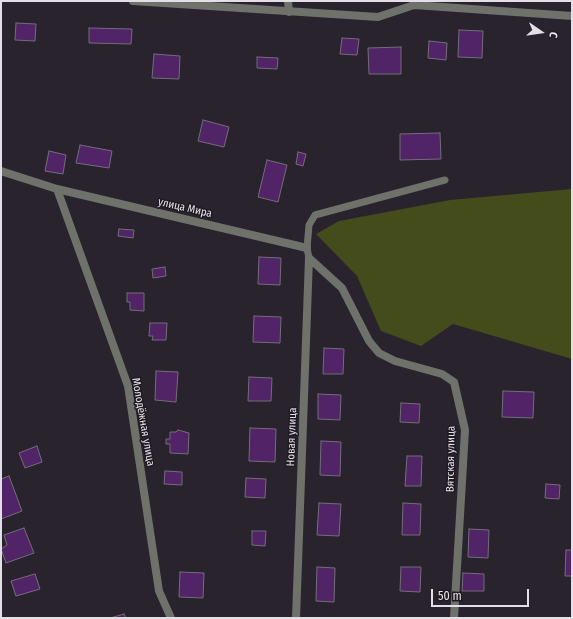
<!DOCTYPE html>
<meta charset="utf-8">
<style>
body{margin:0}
#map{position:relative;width:573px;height:619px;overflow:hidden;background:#29232d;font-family:"Fira Sans Condensed",sans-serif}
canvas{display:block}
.frame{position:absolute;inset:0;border:2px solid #e3dfe6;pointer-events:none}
.north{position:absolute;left:521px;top:12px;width:40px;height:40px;-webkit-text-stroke:3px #201a23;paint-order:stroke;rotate:103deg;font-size:11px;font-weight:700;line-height:16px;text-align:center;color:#e3dfe6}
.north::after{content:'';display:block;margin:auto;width:14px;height:18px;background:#e3dfe6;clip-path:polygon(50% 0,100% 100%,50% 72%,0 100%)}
.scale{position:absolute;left:431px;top:589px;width:98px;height:18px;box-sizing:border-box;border:2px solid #e3dfe6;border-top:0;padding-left:5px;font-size:12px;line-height:14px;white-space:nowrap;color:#e3dfe6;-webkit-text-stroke:3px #201a23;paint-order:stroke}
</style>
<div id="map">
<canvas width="573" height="619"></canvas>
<div class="frame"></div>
<div class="north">С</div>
<div class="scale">50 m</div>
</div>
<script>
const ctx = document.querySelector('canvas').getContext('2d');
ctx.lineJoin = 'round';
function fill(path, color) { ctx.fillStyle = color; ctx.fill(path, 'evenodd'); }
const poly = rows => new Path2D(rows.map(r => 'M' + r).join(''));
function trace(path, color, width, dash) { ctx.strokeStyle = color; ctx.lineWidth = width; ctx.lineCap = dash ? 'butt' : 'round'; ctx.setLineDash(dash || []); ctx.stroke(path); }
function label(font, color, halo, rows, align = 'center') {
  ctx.font = font + ' "Fira Sans Condensed",sans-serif'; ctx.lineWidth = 3; ctx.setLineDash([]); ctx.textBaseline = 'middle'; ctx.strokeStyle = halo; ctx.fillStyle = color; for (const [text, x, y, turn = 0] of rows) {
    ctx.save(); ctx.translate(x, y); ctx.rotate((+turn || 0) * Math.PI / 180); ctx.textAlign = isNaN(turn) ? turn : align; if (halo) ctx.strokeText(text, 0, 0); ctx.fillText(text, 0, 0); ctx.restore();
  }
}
fill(poly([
 [572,189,572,359,453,324,421,346,381,331,357,276,316,234,339,221,450,200]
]), '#434c1a');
const building = poly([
 [16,23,36,24,35,41,15,40,16,23],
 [89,28,132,29,131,44,89,43,89,28],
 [459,30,483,31,482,58,458,57,459,30],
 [342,38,359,39,357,55,340,54,342,38],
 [429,41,447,43,446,60,428,58,429,41],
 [401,47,401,74,369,74,368,48,401,47],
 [154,54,180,56,179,79,152,78,154,54],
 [257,57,278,58,277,69,257,68,257,57],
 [203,120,229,127,224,147,198,141,203,120],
 [440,133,441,159,400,160,400,134,440,133],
 [80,145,112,151,109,168,76,163,80,145],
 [49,151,66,155,63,174,45,171,49,151],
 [298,152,306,154,303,166,296,164,298,152],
 [267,160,287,165,278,202,258,197,267,160],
 [119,229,134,230,133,238,118,236,119,229],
 [259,257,281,258,280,285,258,284,259,257],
 [165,267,166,276,153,278,152,269,165,267],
 [127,293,144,293,144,311,130,310,130,302,127,302,127,293],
 [254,316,281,317,280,343,253,342,254,316],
 [150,323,167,323,166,340,152,340,153,336,149,336,150,323],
 [324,348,344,349,343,374,323,374,324,348],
 [156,371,178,372,176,402,155,400,156,371],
 [249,377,272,378,271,401,248,401,249,377],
 [503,391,534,392,533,418,502,417,503,391],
 [318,394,341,395,340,420,318,419,318,394],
 [401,403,420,404,419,423,400,422,401,403],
 [250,428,276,429,275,462,249,461,250,428],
 [178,430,189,433,188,454,170,453,170,444,166,444,166,439,170,439,170,432,176,432,178,430],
 [321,441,341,442,340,476,320,475,321,441],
 [37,446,42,462,25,468,19,453,37,446],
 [407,456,422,456,421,486,405,486,407,456],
 [165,471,182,472,182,485,164,484,165,471],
 [9,476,22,511,1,519,1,479,9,476],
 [246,478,266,479,265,498,245,497,246,478],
 [546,484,560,485,559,499,545,498,546,484],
 [319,503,341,504,339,536,317,535,319,503],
 [403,503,421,504,420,535,402,535,403,503],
 [24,528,34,553,6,563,1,549,7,545,4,535,24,528],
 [469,529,489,530,488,558,468,557,469,529],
 [252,531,266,531,265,546,252,545,252,531],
 [566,550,572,550,572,576,565,576,566,550],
 [317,567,335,568,334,602,316,601,317,567],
 [401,567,421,567,420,592,400,591,401,567],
 [180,572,204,573,203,598,179,597,180,572],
 [463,573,484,574,484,591,462,591,463,573],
 [35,574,40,589,16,596,11,581,35,574],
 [124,614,126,618,110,618,124,614]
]);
fill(building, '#502466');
trace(building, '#756d79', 1);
trace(poly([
 [309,258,307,248,309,225,315,215,445,180]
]), '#6f716b', 7);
trace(poly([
 [133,1,378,17,414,5,572,16],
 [288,1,289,12],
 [1,171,57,189,307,248],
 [57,189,128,386,159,591,171,618],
 [309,258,342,288,369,341,379,353,395,361,442,374,454,382,465,430,454,618],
 [296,618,309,258]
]), '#6f716b', 8);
label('11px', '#e3dfe6', '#201a23', [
 ["улица Мира",185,208,13],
 ["Молодёжная улица",143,422,80],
 ["Новая улица",292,437,-88],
 ["Вятская улица",451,459,-89]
]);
</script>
